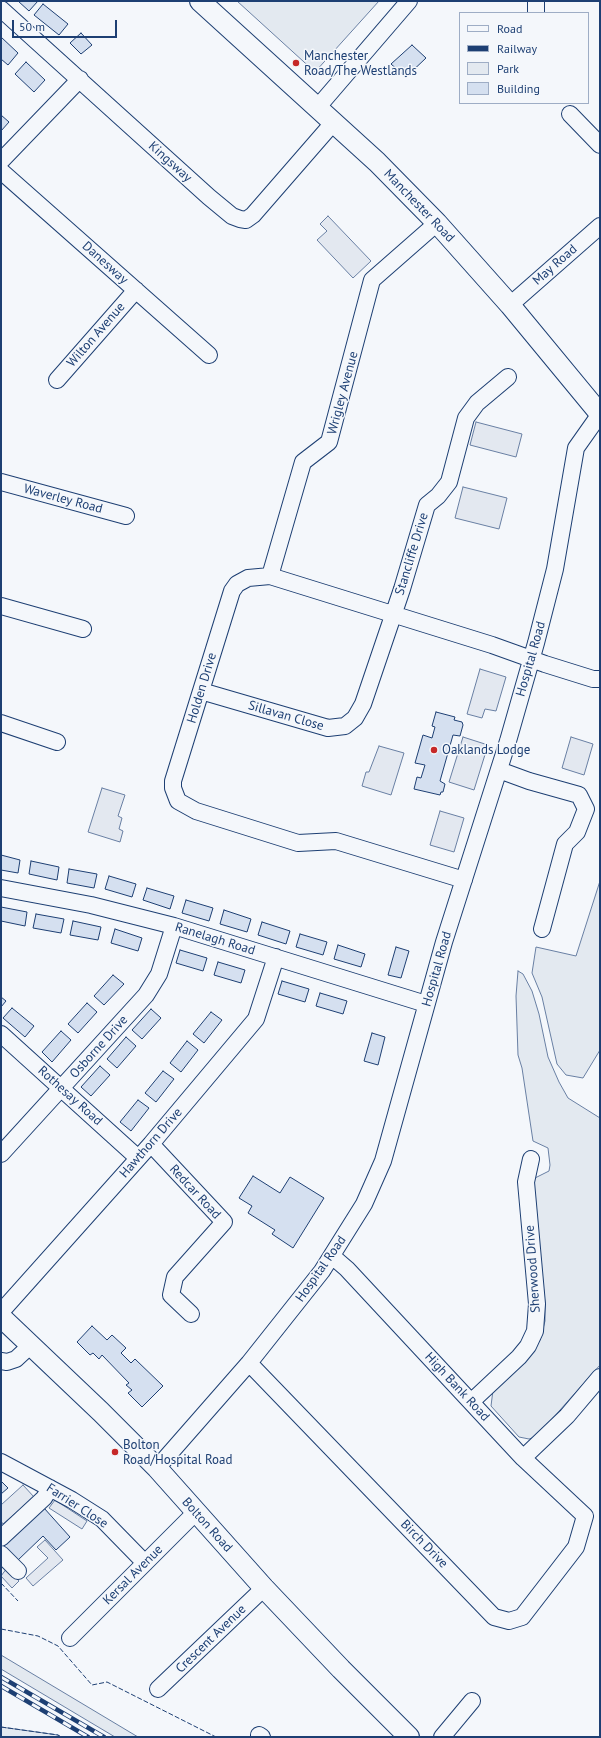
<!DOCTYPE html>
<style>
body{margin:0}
#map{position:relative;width:601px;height:1738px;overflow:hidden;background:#f4f7fb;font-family:"PT Sans",sans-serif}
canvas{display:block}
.frame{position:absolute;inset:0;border:2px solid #1d3f73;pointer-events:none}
.legend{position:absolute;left:459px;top:12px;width:130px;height:92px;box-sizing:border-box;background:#f4f7fb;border:1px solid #9eadc5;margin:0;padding:5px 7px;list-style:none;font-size:12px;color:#1d3f73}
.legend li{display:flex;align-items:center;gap:8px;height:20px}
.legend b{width:20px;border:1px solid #9eadc5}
.scale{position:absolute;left:12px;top:20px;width:105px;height:18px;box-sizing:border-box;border:2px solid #1d3f73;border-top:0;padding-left:5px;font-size:12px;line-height:14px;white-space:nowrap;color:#1d3f73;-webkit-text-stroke:3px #f4f7fb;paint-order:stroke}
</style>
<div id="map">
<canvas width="601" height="1738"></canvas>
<div class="frame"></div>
<ul class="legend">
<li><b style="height:5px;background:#f4f7fb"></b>Road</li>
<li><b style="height:5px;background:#1d3f73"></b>Railway</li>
<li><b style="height:11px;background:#e3e9f0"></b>Park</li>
<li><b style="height:11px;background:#d5e0f0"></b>Building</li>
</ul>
<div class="scale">50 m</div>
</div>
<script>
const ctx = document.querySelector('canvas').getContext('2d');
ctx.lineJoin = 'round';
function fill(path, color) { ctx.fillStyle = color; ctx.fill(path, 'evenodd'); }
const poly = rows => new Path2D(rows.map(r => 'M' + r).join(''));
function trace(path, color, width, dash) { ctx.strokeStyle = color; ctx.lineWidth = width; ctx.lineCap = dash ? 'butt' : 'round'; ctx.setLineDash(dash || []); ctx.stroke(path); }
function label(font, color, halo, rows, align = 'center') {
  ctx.font = font + ' "PT Sans",sans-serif'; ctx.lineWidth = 3; ctx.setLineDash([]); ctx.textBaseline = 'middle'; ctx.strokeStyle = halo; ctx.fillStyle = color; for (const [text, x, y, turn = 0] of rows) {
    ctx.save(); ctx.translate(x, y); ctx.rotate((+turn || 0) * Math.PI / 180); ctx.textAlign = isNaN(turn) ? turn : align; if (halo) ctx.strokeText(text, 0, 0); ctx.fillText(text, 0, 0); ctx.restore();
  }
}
const green = poly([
 [237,1,379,1,315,72,237,1],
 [600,881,600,1050,583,1078,566,1075,557,1064,542,997,532,973,536,947,576,956,600,881],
 [518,971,523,974,532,991,539,1014,548,1057,559,1082,568,1098,600,1118,600,1365,536,1437,529,1439,519,1437,491,1406,493,1390,534,1349,540,1340,545,1321,545,1304,533,1179,549,1171,550,1165,548,1148,533,1141,522,1068,518,1055,516,996,518,971],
 [1,1655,138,1737,115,1737,1,1669,1,1655],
 [1,1727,58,1735,61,1737,1,1737,1,1727]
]);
fill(green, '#e3e9f0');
trace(green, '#687fa3', 1);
const parking = poly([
 [328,216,371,261,353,278,317,240,327,231,320,224,328,216],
 [476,422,522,434,516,457,470,445,476,422],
 [463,487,507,498,499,529,455,518,463,487],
 [480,669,506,677,496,711,485,709,482,718,467,714,480,669],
 [463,737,488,745,474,790,449,782,463,737],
 [571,737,593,744,584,775,562,768,571,737],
 [379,746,404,753,391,795,362,786,366,772,369,772,379,746],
 [102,788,125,795,118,816,122,818,119,829,123,831,120,842,88,832,102,788],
 [440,811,464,818,454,852,430,845,440,811],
 [23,1485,34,1497,3,1524,1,1521,1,1505,23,1485],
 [55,1500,87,1521,82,1529,49,1508,55,1500],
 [45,1540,63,1560,33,1586,26,1578,48,1558,37,1547,45,1540],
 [7,1568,19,1581,12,1588,1,1576,7,1568]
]);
fill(parking, '#e3e8f0');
trace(parking, '#687fa3', 1);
const building = poly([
 [18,1,38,1,29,11,18,1],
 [43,4,68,24,59,35,34,15,43,4],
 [81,33,92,45,81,54,70,43,81,33],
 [1,37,18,53,8,65,1,59,1,37],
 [412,45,426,58,406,77,391,64,412,45],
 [26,62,45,80,34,92,15,74,26,62],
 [1,115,9,122,1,131,1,115],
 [436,712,455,717,454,720,462,722,463,725,460,736,453,735,440,781,445,784,443,792,441,792,440,795,414,789,417,777,421,778,425,765,415,763,423,735,432,738,435,727,432,726,436,712],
 [1,855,20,860,18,873,1,870,1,855],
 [31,861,59,867,57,880,29,874,31,861],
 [69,869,97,874,94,888,67,883,69,869],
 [109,876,136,884,132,897,105,889,109,876],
 [147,888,174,896,170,909,143,900,147,888],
 [186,900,213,908,209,921,182,913,186,900],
 [1,907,27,912,25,926,1,921,1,907],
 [224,910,251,919,247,932,220,924,224,910],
 [36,914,64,919,61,933,33,928,36,914],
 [73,921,101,927,98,940,70,935,73,921],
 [262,922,290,931,286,944,258,935,262,922],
 [115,929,142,938,138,951,111,943,115,929],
 [300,934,327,942,323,955,296,947,300,934],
 [338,945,365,954,361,967,334,959,338,945],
 [396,947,409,951,401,978,388,975,396,947],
 [180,950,207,958,203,971,176,963,180,950],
 [218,962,245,970,241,983,214,975,218,962],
 [113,975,124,984,104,1005,94,996,113,975],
 [282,981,309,989,305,1002,278,994,282,981],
 [320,993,347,1001,343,1014,316,1006,320,993],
 [1,997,6,1001,1,1007,1,997],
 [87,1003,97,1012,78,1033,68,1024,87,1003],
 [12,1008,34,1026,25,1037,3,1018,12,1008],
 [151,1009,161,1018,142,1039,132,1030,151,1009],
 [211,1012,222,1020,204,1043,193,1034,211,1012],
 [61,1031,71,1040,52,1062,42,1052,61,1031],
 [372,1033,385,1037,378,1065,364,1061,372,1033],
 [126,1037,136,1046,117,1068,107,1059,126,1037],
 [187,1041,198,1050,181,1072,170,1063,187,1041],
 [100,1066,110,1075,91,1096,81,1087,100,1066],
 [163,1071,174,1079,156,1102,145,1093,163,1071],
 [138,1100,149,1108,131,1131,120,1122,138,1100],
 [253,1176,280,1193,290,1177,324,1198,293,1248,272,1234,275,1230,248,1213,252,1206,239,1198,253,1176],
 [92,1326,107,1340,112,1335,126,1348,121,1353,131,1363,135,1359,163,1386,142,1407,128,1393,132,1390,126,1385,129,1383,102,1355,99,1359,93,1353,90,1355,77,1342,92,1326],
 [1,1481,8,1488,1,1494,1,1481],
 [44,1508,70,1537,56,1550,43,1536,17,1561,3,1546,44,1508]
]);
fill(building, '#d5e0f0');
trace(building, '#1d3f73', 1);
const minor = poly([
 [1,9,209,197,232,216,240,219,246,220,253,215,333,123],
 [536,13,536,1],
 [317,108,409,1],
 [570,114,600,145],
 [1,161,80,79],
 [1,171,209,355],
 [510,305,600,226],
 [57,380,136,290],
 [1,482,126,516],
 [270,576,303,462,329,442,372,280,437,223],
 [1,606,83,629],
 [201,691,328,728,345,726,355,718,363,704,402,589,427,505,438,496,449,482,466,418,477,403,508,377],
 [1,723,57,742],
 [499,770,529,781,579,795,586,809,577,832,565,844,542,929],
 [464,880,336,841,298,843,196,811,178,801,173,788,173,781,232,591,237,584,248,578,270,576,492,645,545,664,593,679,600,679],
 [1,888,91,905,174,926,426,1004],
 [1,1034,138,1158],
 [151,1144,224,1222,175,1277,171,1295,191,1314],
 [1,1154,146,995,159,974,174,926],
 [1,1312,151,1144,256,1019,276,957],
 [1,1361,7,1362,16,1359,31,1345],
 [249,1363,494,1617,509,1621,522,1617,576,1547,585,1516,523,1458,347,1269,332,1256],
 [471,1402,519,1357,528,1346,535,1331,537,1304,526,1182,531,1159],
 [523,1458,567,1416,600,1377],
 [1,1462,72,1500,102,1519,145,1563],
 [157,1468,249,1363,322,1271,364,1204,383,1161,444,942,508,741,536,643,555,569,576,448,600,414],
 [1,1538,44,1498,50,1488],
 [1,1554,18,1571],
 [70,1638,196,1512],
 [158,1689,264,1588],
 [259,1735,262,1737],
 [442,1737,472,1701]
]);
const major = poly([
 [200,1,377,162,437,223,510,305,600,414],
 [1,1317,101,1412,157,1468,264,1588,341,1669,409,1737]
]);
trace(minor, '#1d3f73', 18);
trace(major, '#1d3f73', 22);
trace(minor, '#f4f7fb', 16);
trace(major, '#f4f7fb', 20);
const rail = poly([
 [1,1677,104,1737],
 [1,1686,88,1737]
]);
trace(rail, '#1d3f73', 4.5);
trace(rail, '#f4f7fb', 3, [9]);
trace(poly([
 [1,1583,18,1601],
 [1,1629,38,1636,58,1646,92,1685,107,1682,216,1737],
 [1,1727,58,1735,61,1737]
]), '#1d3f73', 1, [5, 2]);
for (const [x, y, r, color] of [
 [296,63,4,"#c62828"],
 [434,750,4,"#c62828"],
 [115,1452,4,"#c62828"]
]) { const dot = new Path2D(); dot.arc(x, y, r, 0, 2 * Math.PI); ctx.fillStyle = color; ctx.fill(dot); trace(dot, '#f4f7fb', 1.5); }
label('13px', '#1d3f73', '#f4f7fb', [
 ["Manchester",304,56],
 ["Road/The Westlands",304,71],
 ["Oaklands Lodge",442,750],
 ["Bolton",123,1445],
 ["Road/Hospital Road",123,1460]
], 'left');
label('13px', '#1d3f73', '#f4f7fb', [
 ["Kingsway",170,162,42],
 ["Manchester Road",419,206,46],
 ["Danesway",105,263,42],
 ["May Road",555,265,-41],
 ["Wilton Avenue",96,335,-49],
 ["Wrigley Avenue",343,393,-75],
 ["Waverley Road",63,499,15],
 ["Stancliffe Drive",412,554,-73],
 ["Hospital Road",531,659,-74],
 ["Holden Drive",202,688,-73],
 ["Sillavan Close",286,716,16],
 ["Ranelagh Road",215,939,17],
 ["Hospital Road",437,969,-74],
 ["Osborne Drive",99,1047,-48],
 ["Rothesay Road",70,1096,42],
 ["Hawthorn Drive",151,1143,-49],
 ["Redcar Road",195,1192,47],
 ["Hospital Road",321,1269,-55],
 ["Sherwood Drive",533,1269,-94],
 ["High Bank Road",457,1387,47],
 ["Farrier Close",77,1506,33],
 ["Bolton Road",207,1525,48],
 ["Birch Drive",424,1544,46],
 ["Kersal Avenue",133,1575,-45],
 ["Crescent Avenue",211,1639,-44]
]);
</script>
